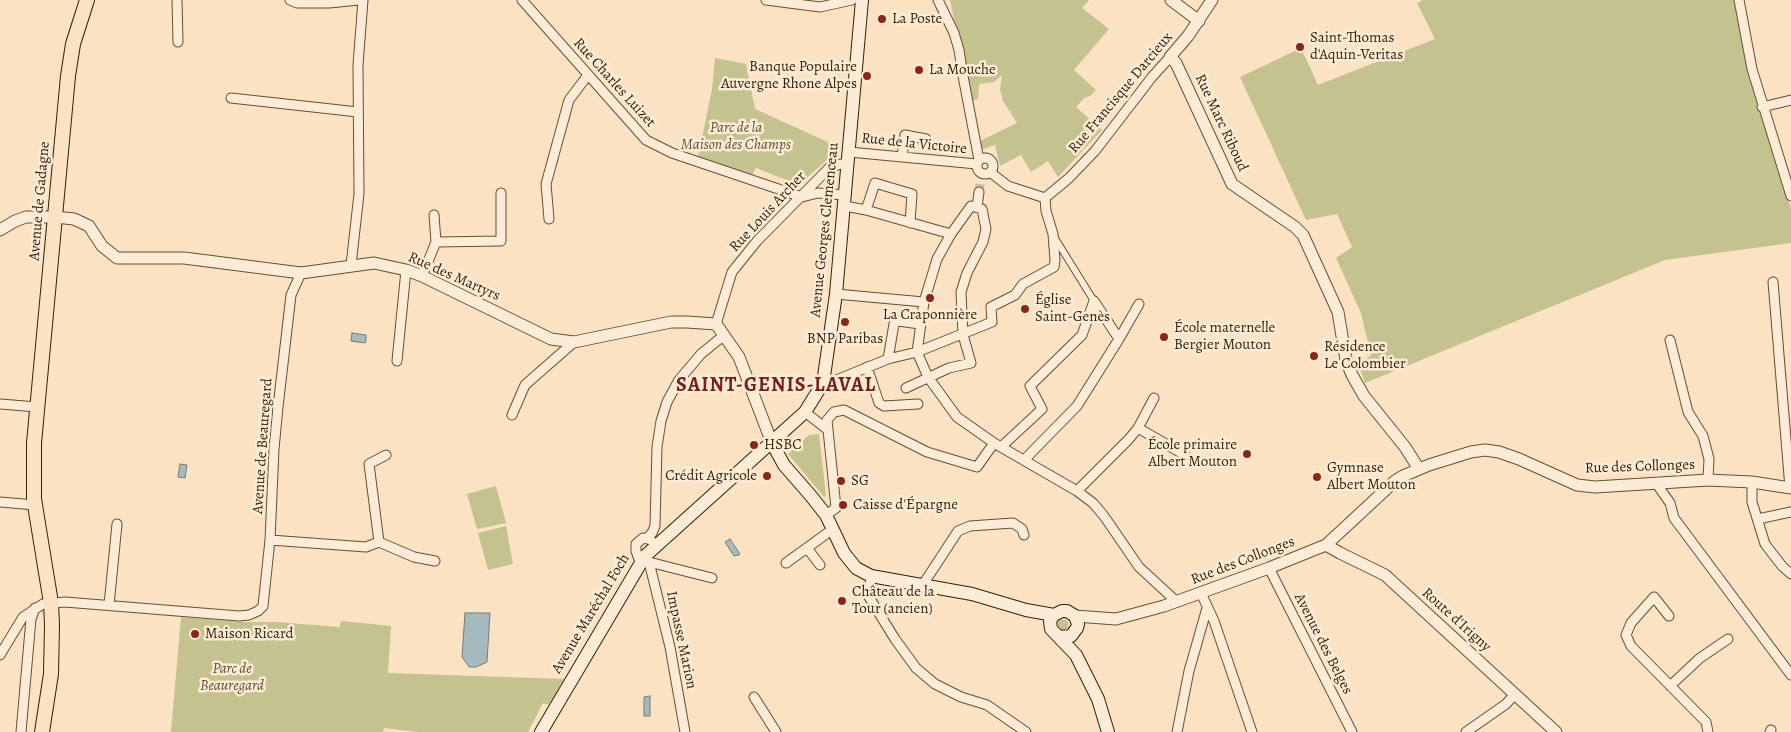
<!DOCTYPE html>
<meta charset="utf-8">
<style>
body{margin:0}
canvas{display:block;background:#fae2c2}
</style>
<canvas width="1791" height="732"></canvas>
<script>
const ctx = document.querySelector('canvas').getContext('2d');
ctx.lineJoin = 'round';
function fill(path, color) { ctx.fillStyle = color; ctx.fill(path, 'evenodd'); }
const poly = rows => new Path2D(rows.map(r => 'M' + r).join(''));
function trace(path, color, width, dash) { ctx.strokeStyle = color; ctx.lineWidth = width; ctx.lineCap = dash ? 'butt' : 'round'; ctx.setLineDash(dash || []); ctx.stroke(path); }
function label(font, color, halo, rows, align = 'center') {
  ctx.font = font + ' Alegreya,serif'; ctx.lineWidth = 5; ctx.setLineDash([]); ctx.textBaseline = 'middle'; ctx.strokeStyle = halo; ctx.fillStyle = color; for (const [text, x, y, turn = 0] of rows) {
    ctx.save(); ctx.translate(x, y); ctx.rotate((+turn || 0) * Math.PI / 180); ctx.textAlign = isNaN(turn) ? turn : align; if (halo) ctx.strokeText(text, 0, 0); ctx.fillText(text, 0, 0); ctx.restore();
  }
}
fill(poly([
 [950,0,1089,0,1082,8,1109,29,1074,70,1096,90,1090,96,1084,98,1076,107,1102,130,1058,177,1048,161,1031,172,1021,155,1000,166,995,145,981,150,978,142,1017,123,1003,101,1000,90,1002,75,994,82,979,84,978,99,971,101],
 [1423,0,1735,0,1751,79,1791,209,1791,243,1665,260,1365,383,1358,363,1371,356,1361,313,1336,258,1352,247,1337,214,1306,220,1240,77,1301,48,1318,85,1435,39,1417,3],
 [715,58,746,64,755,109,841,148,804,180,794,183,756,168,751,177,698,158,712,89],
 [819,434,826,496,824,497,788,454,809,435],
 [496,486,506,523,477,529,467,494],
 [506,526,513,564,488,570,478,533],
 [181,617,242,622,276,622,339,627,339,630,341,621,391,626,388,673,564,679,549,705,543,703,528,732,418,732,384,728,383,732,171,732],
 '1057.5 625a5.5 5.5 0 1 1 11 0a5.5 5.5 0 1 1-11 0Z'
]), '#c4c28f');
const water = poly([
 [352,333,366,335,366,341,365,343,351,341,352,333],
 [180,464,187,465,185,478,178,477,180,464],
 [730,539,740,554,739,555,734,556,725,542,730,539],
 [465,613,490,613,487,662,476,667,469,667,462,657,465,613],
 [650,696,650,716,644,716,644,697,650,696]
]);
fill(water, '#a4babe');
trace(water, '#777c72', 1);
trace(poly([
 [979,192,980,184]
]), '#d2bb9b', 9, [9, 4.5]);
const pedestrian = poly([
 [1053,235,1094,301]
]);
const minor = poly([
 [177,0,178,42],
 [290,0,297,3,329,3,359,0],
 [522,0,646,140,672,153,802,197,818,193,846,195],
 [766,0,820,7,852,0],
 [938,0,954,33,959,50,963,76,979,160],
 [1739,0,1752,69,1791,196],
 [231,98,358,112],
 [1762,107,1791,100],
 [849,152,977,164],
 [902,157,905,135,926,139],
 '977 166a8 8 0 1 1 16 0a8 8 0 1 1-16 0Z',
 [990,172,1008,186,1045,198],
 [1045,198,1069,178,1095,151,1152,77,1170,57],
 [845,206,866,210,951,234],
 [977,207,979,192],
 [866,210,875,183,912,194,910,223],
 [549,219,546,184,569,100,588,75],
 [436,242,501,241,501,193],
 [351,265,359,194,358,65,363,0],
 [422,276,436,242,434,215],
 [1773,282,1790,488],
 [836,294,924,302],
 [1094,301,1119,339],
 [716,324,732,272,757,241,829,168,841,164,848,164],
 [1670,340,1688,412,1703,436,1709,459,1708,480],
 [917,352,928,377,957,417,994,443,1077,491,1093,503,1104,516,1139,567,1177,602],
 [888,359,894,324,898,321,920,324],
 [397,361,406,270],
 [867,367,879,403,884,406,918,404],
 [823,383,834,381,888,359,917,352,992,322,991,307,1015,295,1023,284,1054,267,1055,260,1053,234,1046,211,1045,198],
 [906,388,949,368,971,363,963,335,961,292,967,273,983,242,986,229,982,209,971,206,951,234,937,259,924,302,917,352],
 [0,404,37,407],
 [805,412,828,430],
 [512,415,525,385,574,342],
 [1138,428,1185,455],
 [1001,447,1042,409,1030,386,1082,335,1094,301],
 [1024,460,1077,406,1119,339,1139,304],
 [1752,482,1752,502,1765,544,1782,566,1791,574],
 [1656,483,1670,503,1674,518,1791,675],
 [1077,491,1129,439,1138,428,1154,398],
 [0,502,35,505],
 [826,515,836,508,827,420,834,412,844,410,927,452,977,467,994,443],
 [1758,519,1791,512],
 [647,538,652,533,655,526,657,447,661,421,667,402,679,380,701,354,723,336],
 [270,540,366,547,379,542,369,464,386,455],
 [379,542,414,557,435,561],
 [807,548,820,565],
 [645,556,649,562,670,647,685,732],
 [640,562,636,551,636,544,643,538,651,540],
 [649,562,712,578],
 [786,563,833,529],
 [1269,568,1352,732],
 [871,576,869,597,895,639,916,668,935,684,961,697,987,705,1026,732],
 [922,586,958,531,970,526,1013,523,1022,529,1024,535],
 [1201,593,1214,621,1252,732],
 [109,605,117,524],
 [1669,616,1654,597,1631,623,1626,635,1631,646,1706,722,1708,732],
 [0,655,23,617,43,604,65,602,239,616,249,615,258,611,263,606,270,540,274,449,278,407,291,295,301,273],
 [1670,686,1700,658,1728,639],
 [754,697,776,732],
 [21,732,31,619,35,608],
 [1177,732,1189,671,1207,608],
 [1466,732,1506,704,1515,694],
 [1770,732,1771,730]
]);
const tertiary = poly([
 [1171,0,1199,21],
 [1212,0,1188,36,1170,57,1176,63,1232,184,1295,227,1303,235,1338,312,1346,360,1352,375,1364,396,1405,447,1419,469],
 [0,230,15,221,26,217,55,217,74,219,89,226,102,246,117,258,184,258,301,273,374,263,406,270,422,276,551,339,574,342,671,322,687,322,716,324,739,357,772,443],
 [1326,545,1340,553,1385,575,1556,732],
 [1075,616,1116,619,1164,606,1269,568,1326,545,1395,481,1403,476,1429,465,1471,452,1485,450,1499,452,1519,459,1577,485,1595,487,1708,480,1752,482,1791,488]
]);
const secondary = poly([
 [772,443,784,465,811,496,826,515,844,553,856,568,871,576,972,594,1026,610,1054,615],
 [1059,637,1071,636,1077,628,1078,624,1075,616,1067,611,1062,611,1054,615,1050,621,1051,629,1076,655,1098,699,1108,732],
 [541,732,645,556,805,412,823,383,836,294,862,0]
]);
const primary = poly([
 [42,732,51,674,52,625,51,603,34,499,34,443,68,76,73,44,87,0]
]);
trace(pedestrian, '#664f30', 8);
trace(minor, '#664f30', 11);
trace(tertiary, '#664f30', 13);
trace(secondary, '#341e00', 14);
trace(primary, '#341e00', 16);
trace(pedestrian, '#fcecd7', 6);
trace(minor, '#fcecd7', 9);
trace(tertiary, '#fcecd7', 11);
trace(secondary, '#fcecd7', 12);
trace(primary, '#fae2c2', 14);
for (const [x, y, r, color] of [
 [882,19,5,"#8f2418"],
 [1300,47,5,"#8f2418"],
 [919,70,5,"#8f2418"],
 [867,76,5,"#8f2418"],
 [930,298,5,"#8f2418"],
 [1025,309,5,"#8f2418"],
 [845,322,5,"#8f2418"],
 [1164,337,5,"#8f2418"],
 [1314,356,5,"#8f2418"],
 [754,445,5,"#8f2418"],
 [1247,454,5,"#8f2418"],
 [767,476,5,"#8f2418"],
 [1317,477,5,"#8f2418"],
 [841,481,5,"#8f2418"],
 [843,505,5,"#8f2418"],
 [842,601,5,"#8f2418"],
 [195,634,5,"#8f2418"]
]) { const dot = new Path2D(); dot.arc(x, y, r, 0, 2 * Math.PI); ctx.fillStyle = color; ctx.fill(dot); trace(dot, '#fcecd7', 2); }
label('15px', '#341e00', '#fcecd7', [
 ["La Poste",892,19],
 ["Saint-Thomas",1310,38],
 ["d'Aquin-Veritas",1310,55],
 ["Banque Populaire",857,67,"right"],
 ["Auvergne Rhone Alpes",857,84,"right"],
 ["La Mouche",929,70],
 ["Église",1035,300],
 ["Saint-Genès",1035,317],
 ["La Craponnière",930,315,"center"],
 ["École maternelle",1174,328],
 ["Bergier Mouton",1174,345],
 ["BNP Paribas",845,339,"center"],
 ["Résidence",1324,347],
 ["Le Colombier",1324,364],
 ["HSBC",764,445],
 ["École primaire",1237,445,"right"],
 ["Albert Mouton",1237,462,"right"],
 ["Gymnase",1327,468],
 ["Albert Mouton",1327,485],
 ["Crédit Agricole",757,476,"right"],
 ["SG",851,481],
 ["Caisse d'Épargne",853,505],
 ["Château de la",852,592],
 ["Tour (ancien)",852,609],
 ["Maison Ricard",205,634]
], 'left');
label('15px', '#341e00', '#fcecd7', [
 ["Rue Charles Luizet",614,83,48],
 ["Rue Francisque Darcieux",1121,93,-50],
 ["Rue Marc Riboud",1221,123,65],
 ["Rue de la Victoire",914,144,6],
 ["Avenue de Gadagne",40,201,-85],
 ["Rue Louis Archer",768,212,-47],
 ["Avenue Georges Clemenceau",825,230,-84],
 ["Rue des Martyrs",454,277,24],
 ["Avenue de Beauregard",263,446,-86],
 ["Rue des Collonges",1640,467,-2],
 ["Rue des Collonges",1243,561,-21],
 ["Avenue Maréchal Foch",591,614,-59],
 ["Route d'Irigny",1456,620,42],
 ["Impasse Marion",681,640,78],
 ["Avenue des Belges",1323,644,63]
]);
label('italic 15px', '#5f4f2b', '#fcecd7', [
 ["Parc de la",736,128],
 ["Maison des Champs",736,145],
 ["Parc de",232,669],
 ["Beauregard",232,686]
]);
ctx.letterSpacing = '1px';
label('bold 20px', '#7a1f14', '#fcecd7', [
 ["SAINT-GENIS-LAVAL",776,386]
]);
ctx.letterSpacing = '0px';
</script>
